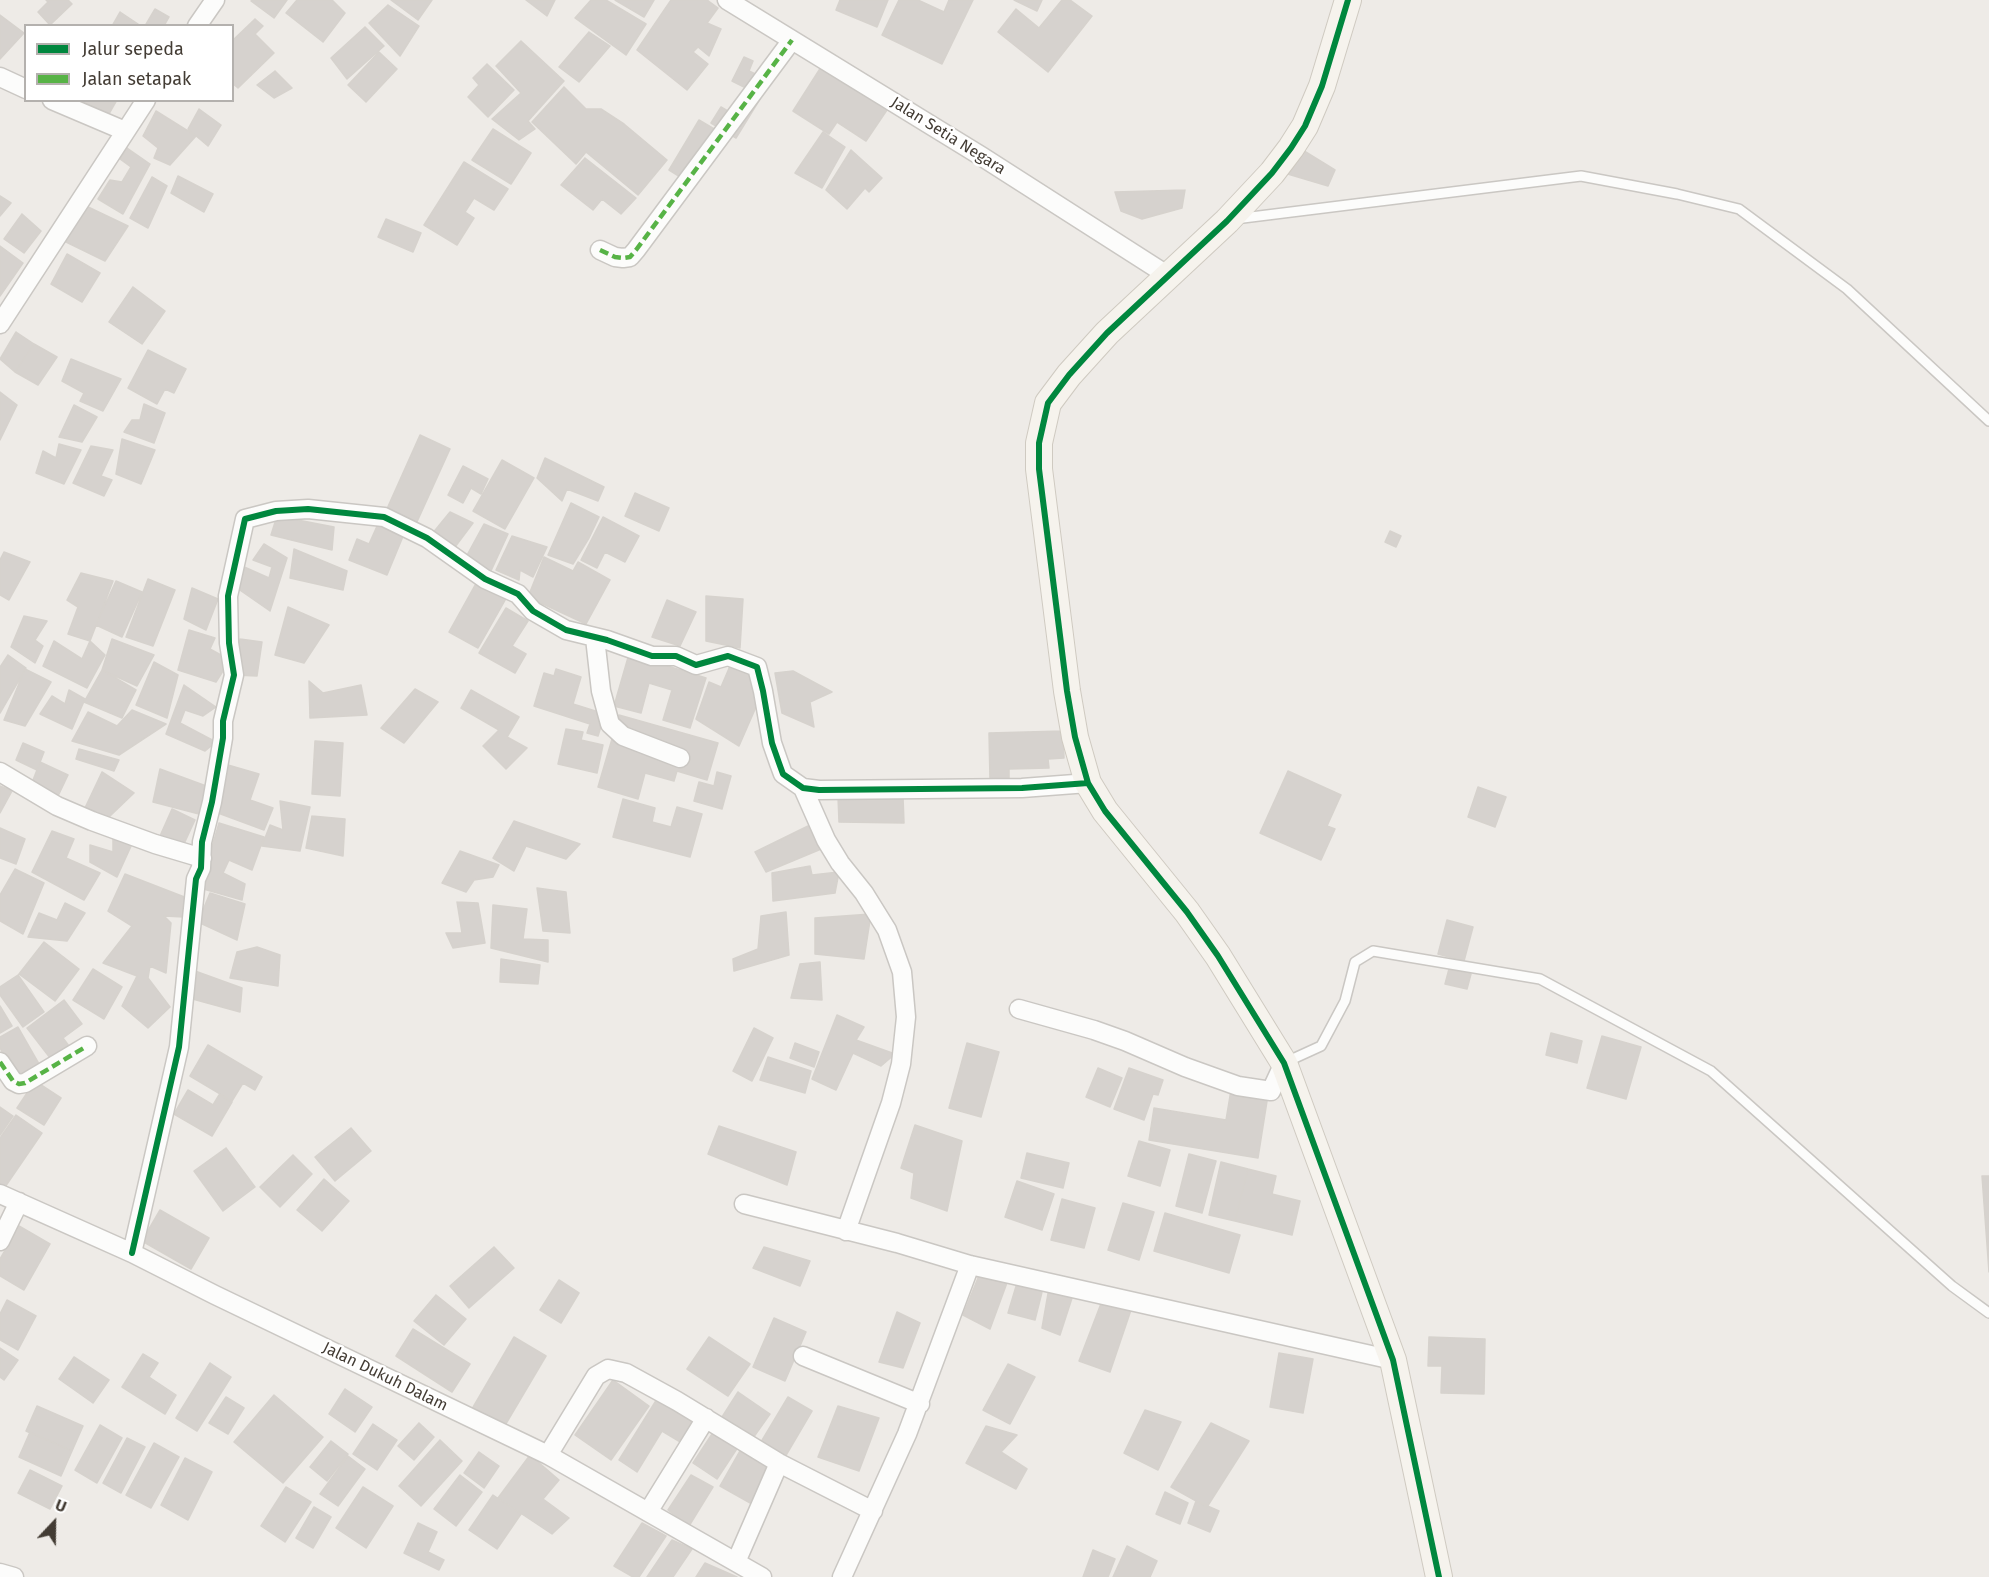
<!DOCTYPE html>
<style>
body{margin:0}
#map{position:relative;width:1989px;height:1577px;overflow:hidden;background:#eeebe7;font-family:"Fira Sans",sans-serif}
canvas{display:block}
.legend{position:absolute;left:24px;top:24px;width:210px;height:78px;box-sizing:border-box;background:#fff;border:2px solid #b4b1ae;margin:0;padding:8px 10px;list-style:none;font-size:18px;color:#433c34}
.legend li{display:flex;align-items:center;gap:12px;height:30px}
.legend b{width:30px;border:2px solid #b4b1ae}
.north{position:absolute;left:24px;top:1493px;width:60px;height:60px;-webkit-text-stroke:4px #fff;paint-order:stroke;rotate:22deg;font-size:16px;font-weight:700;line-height:24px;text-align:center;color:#433c34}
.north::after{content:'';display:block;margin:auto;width:21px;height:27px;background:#433c34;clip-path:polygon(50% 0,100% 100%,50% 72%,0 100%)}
</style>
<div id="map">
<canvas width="1989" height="1577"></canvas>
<ul class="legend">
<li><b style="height:8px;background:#00873e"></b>Jalur sepeda</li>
<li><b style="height:8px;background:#57b346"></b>Jalan setapak</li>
</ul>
<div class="north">U</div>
</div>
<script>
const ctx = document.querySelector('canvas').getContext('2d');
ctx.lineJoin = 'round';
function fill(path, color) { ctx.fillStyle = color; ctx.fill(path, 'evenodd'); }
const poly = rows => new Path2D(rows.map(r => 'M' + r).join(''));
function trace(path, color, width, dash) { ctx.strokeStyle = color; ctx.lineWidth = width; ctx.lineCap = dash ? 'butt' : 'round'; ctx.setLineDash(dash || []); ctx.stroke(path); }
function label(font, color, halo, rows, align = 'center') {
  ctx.font = font + ' "Fira Sans",sans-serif'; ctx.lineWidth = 5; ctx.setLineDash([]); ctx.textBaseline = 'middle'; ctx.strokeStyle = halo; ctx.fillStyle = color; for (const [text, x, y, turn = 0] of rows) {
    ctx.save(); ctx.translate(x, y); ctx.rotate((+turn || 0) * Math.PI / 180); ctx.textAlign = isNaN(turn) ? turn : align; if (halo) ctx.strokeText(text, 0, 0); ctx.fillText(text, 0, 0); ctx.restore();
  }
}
const building = poly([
 [46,0,68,0,72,4,50,25,38,12,48,2,46,0],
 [252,0,287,0,274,18,251,1,252,0],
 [297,0,332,0,345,13,323,42,286,13,297,0],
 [391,0,432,0,418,20,391,0],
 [526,0,555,0,547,16,526,0],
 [591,0,606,0,646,24,626,55,575,18,591,0],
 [615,0,654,0,644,17,615,0],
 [671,0,707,0,718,8,707,23,721,29,709,56,698,47,693,52,708,64,687,90,637,50,671,0],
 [840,0,888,0,877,27,836,10,840,0],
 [899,0,918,0,944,12,949,0,973,0,942,64,882,35,899,0],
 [1014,0,1042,0,1037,11,1014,0],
 [1062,0,1070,0,1092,16,1048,72,998,32,1016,9,1039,28,1062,0],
 [388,5,419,26,400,56,369,23,388,5],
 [155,9,169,17,164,26,145,26,155,9],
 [120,12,141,26,112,26,120,12],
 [0,15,24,33,0,59,0,15],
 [255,19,263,26,255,34,274,53,238,88,232,83,232,41,255,19],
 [365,27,384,46,347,79,331,58,365,27],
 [589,32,610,46,579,82,559,67,589,32],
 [521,41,564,81,528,121,535,129,519,140,492,119,521,93,496,66,521,41],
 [379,52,397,69,366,102,348,85,379,52],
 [744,57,753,61,749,71,768,80,760,95,732,81,744,57],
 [487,64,514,90,488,117,468,97,479,85,473,78,487,64],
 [823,64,889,107,866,141,837,122,829,134,793,111,823,64],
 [275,71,292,88,274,98,257,85,275,71],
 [564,87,586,109,601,109,624,124,667,160,638,195,586,152,576,164,532,122,564,87],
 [752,94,760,99,736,138,711,123,721,107,738,117,752,94],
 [76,100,117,100,109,114,83,105,76,100],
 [199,109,221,125,208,146,188,129,199,109],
 [156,111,196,136,170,165,154,158,158,148,143,136,156,111],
 [699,120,721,133,690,183,669,170,699,120],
 [493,129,531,153,511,184,472,160,493,129],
 [823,132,845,147,822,188,795,173,823,132],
 [1296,146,1335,170,1328,186,1281,172,1296,146],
 [127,148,150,164,123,214,98,199,110,180,122,182,131,167,120,159,127,148],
 [851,150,882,178,869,192,865,188,847,209,826,190,851,150],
 [585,158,636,198,621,214,602,199,593,210,561,185,585,158],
 [464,162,508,189,494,210,474,198,465,212,474,218,457,245,424,225,464,162],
 [178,176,213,194,204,212,171,193,178,176],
 [152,177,167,186,148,228,130,218,152,177],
 [1185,190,1182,208,1142,219,1121,211,1115,192,1185,190],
 [0,196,11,203,0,216,0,196],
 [86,206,128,226,105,261,64,241,86,206],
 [22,214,41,231,24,253,4,239,22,214],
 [386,219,421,233,413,252,378,237,386,219],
 [0,246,23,263,0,296,0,246],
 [67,254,100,273,82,302,51,284,67,254],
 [133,287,165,311,142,344,109,322,133,287],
 [16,332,34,344,15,372,0,359,16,332],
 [34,344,57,357,38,385,15,372,34,344],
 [148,350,186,369,174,393,165,389,157,404,128,388,148,350],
 [71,359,121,379,103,411,80,401,84,393,62,381,71,359],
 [0,392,17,405,0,440,0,392],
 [144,404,165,413,154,443,124,432,132,420,140,420,144,404],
 [74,405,97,417,82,442,59,437,74,405],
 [420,435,450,449,416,524,386,511,420,435],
 [122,439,155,450,141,484,116,474,122,439],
 [59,444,81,450,64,484,36,473,43,451,56,458,59,444],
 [91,446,113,450,101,476,112,480,104,496,73,483,91,446],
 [545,458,604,487,598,501,567,489,562,501,537,478,545,458],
 [502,460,534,478,505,529,473,511,502,460],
 [463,466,488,479,481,494,471,488,463,503,448,495,463,466],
 [635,493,669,508,659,531,625,516,635,493],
 [571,503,599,517,589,538,573,564,548,555,571,503],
 [450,512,473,523,455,547,432,534,450,512],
 [277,516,334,527,332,550,271,535,277,516],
 [603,517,639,536,625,562,605,552,597,568,581,560,603,517],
 [378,524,404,534,387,575,349,560,357,539,369,544,378,524],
 [484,524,508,534,490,573,466,557,484,524],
 [1390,531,1401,536,1396,547,1385,542,1390,531],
 [512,536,547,547,533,577,520,570,519,580,496,570,512,536],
 [264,544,287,558,270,611,234,586,242,566,269,578,272,567,253,560,264,544],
 [294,549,347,571,343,590,290,578,294,549],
 [4,552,30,562,9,600,0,595,0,560,4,552],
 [544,557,573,571,578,562,610,580,586,624,528,597,544,557],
 [81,573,113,581,90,641,68,634,78,607,67,600,81,573],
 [479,578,508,595,478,648,449,632,479,578],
 [148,579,175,590,153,646,126,637,148,579],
 [116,581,142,592,122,637,96,625,116,581],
 [192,588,218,599,206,630,184,619,192,588],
 [706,596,743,599,740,648,706,641,706,596],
 [667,600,696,612,680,646,652,637,667,600],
 [288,607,329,625,304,663,275,655,288,607],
 [506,608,528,621,512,646,526,654,515,673,479,653,506,608],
 [24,616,47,621,35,640,43,646,35,663,11,647,24,616],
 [189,630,215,638,210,649,230,660,216,682,178,670,189,630],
 [112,639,154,655,137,686,102,670,112,639],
 [240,639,262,642,257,676,234,675,240,639],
 [54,641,82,659,90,641,105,655,87,688,43,666,54,641],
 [629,654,706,678,690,728,663,720,672,690,649,683,641,713,614,706,629,654],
 [8,655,26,668,0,713,0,667,8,655],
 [154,662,178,675,167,718,136,705,154,662],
 [730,666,751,666,755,699,763,691,739,746,696,719,709,682,721,687,730,666],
 [25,669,51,682,25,726,4,720,25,669],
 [556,669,581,677,573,704,605,714,598,736,587,733,590,724,534,706,544,673,554,676,556,669],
 [102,670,136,690,122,718,84,702,102,670],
 [793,671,832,692,810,702,814,727,782,713,775,673,793,671],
 [309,681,323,693,361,685,367,715,310,718,309,681],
 [184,685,216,707,203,716,185,710,180,723,216,742,205,751,166,734,184,685],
 [415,689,438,702,404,743,381,728,415,689],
 [69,690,85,699,72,729,40,714,52,696,65,704,69,690],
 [471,690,519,717,507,737,527,748,506,769,483,746,499,730,461,708,471,690],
 [132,710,166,724,119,755,72,741,88,712,117,726,132,710],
 [619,715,718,743,707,780,677,771,674,781,645,773,638,799,598,787,619,715],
 [566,729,583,732,581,740,603,745,597,773,558,764,566,729],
 [1063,731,1064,758,1048,759,1049,768,1009,769,1009,779,990,780,989,733,1063,731],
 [315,741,343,743,340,796,312,794,315,741],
 [23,743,44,752,37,770,16,760,23,743],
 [79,749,119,760,114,771,76,759,79,749],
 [40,762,68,775,58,796,30,788,40,762],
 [228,765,259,774,250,800,273,808,264,830,218,813,228,765],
 [160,769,209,787,199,814,153,802,160,769],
 [1288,771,1341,795,1327,826,1335,829,1321,860,1260,833,1288,771],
 [102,772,134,793,109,817,84,810,102,772],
 [717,772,731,776,722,809,694,801,699,782,714,786,717,772],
 [0,786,12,791,0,813,0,786],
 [1478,787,1506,797,1495,827,1468,817,1478,787],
 [838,797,903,797,904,823,839,822,838,797],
 [623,799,655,808,652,822,671,827,677,807,702,814,690,857,613,837,623,799],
 [280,801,310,807,300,851,262,846,270,825,283,830,280,801],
 [172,809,195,820,183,846,160,836,172,809],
 [312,816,345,819,343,856,306,848,312,816],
 [514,821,580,844,566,859,526,846,514,871,493,858,514,821],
 [219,823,264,837,252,870,229,860,223,873,245,884,242,900,200,888,219,823],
 [808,826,826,847,766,872,755,852,808,826],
 [0,828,25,839,16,864,0,858,0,828],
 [52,831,74,839,66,858,100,873,84,900,32,872,52,831],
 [113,836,132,844,117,877,90,862,90,845,113,852,113,836],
 [460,851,499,865,493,877,474,880,466,892,442,883,460,851],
 [810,866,812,875,839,872,835,893,773,901,772,873,810,866],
 [15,869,44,883,23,934,0,921,0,895,15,869],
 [125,874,187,898,184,917,164,916,171,923,166,973,150,966,148,978,170,1007,148,1028,122,1006,137,976,103,963,132,926,108,911,125,874],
 [537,888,566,892,570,933,543,931,537,888],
 [210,893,245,904,237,940,198,922,210,893],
 [457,902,478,903,485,943,453,948,446,933,462,933,457,902],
 [65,903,85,913,67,941,28,937,39,913,57,920,65,903],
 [493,905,527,909,523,939,548,940,548,962,491,948,493,905],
 [786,912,789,955,734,971,733,959,758,949,761,916,786,912],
 [871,914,864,959,815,954,815,918,871,914],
 [1447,920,1473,927,1464,961,1438,954,1447,920],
 [44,942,79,969,55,1001,19,974,44,942],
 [257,947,280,955,278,986,230,978,237,952,257,947],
 [501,959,540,965,538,984,500,982,501,959],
 [820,962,822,1000,791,998,800,964,820,962],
 [93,969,122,987,104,1019,73,1000,93,969],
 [1449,969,1471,974,1467,989,1445,984,1449,969],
 [195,971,242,988,240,1012,189,998,195,971],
 [18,975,44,1012,23,1027,0,995,0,987,18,975],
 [64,1000,82,1024,63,1038,72,1050,54,1063,27,1028,64,1000],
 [0,1006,12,1026,0,1033,0,1006],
 [837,1015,864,1027,856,1040,895,1054,881,1066,853,1053,836,1090,812,1079,837,1015],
 [18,1027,42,1069,19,1081,0,1048,0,1037,18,1027],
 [754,1028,773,1038,752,1081,733,1071,754,1028],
 [1551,1033,1582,1041,1577,1063,1546,1055,1551,1033],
 [1602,1036,1641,1047,1626,1099,1587,1088,1602,1036],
 [795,1043,819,1052,814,1067,790,1058,795,1043],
 [967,1043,999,1052,981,1117,949,1108,967,1043],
 [208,1045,262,1077,255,1090,243,1083,232,1101,190,1076,208,1045],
 [768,1057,811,1071,805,1093,760,1080,768,1057],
 [1098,1068,1122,1078,1110,1107,1086,1097,1098,1068],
 [1129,1068,1163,1080,1158,1095,1153,1094,1144,1120,1114,1109,1129,1068],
 [35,1081,61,1098,44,1125,17,1108,35,1081],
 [188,1090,213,1105,219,1095,232,1102,212,1136,174,1114,188,1090],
 [1231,1090,1268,1095,1258,1158,1149,1140,1154,1108,1226,1120,1231,1090],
 [0,1107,13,1116,0,1135,0,1107],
 [16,1115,42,1133,5,1187,0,1183,0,1138,16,1115],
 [915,1125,962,1141,947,1211,911,1198,914,1173,901,1168,915,1125],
 [719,1126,796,1152,787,1185,708,1154,719,1126],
 [351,1128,371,1151,335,1181,315,1157,351,1128],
 [1139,1141,1170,1150,1160,1186,1128,1176,1139,1141],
 [226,1148,255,1187,223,1211,194,1171,226,1148],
 [1027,1153,1069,1163,1063,1188,1021,1178,1027,1153],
 [1189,1154,1216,1161,1202,1213,1176,1206,1189,1154],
 [293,1155,312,1174,280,1207,260,1187,293,1155],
 [1221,1162,1248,1169,1235,1221,1209,1215,1221,1162],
 [1248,1169,1276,1176,1272,1194,1300,1201,1292,1235,1235,1221,1248,1169],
 [1982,1176,1989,1176,1989,1272,1982,1176],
 [324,1179,349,1201,322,1231,297,1210,324,1179],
 [1017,1181,1054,1194,1042,1230,1005,1217,1017,1181],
 [1062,1199,1095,1208,1084,1248,1051,1240,1062,1199],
 [1123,1203,1154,1212,1139,1260,1108,1250,1123,1203],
 [160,1210,209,1238,191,1269,142,1241,160,1210],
 [1165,1213,1240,1235,1229,1273,1154,1251,1165,1213],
 [19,1226,50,1244,24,1290,0,1276,0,1259,19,1226],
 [494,1247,514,1268,469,1308,450,1286,494,1247],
 [764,1247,810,1261,800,1286,753,1268,764,1247],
 [980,1273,1008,1280,990,1329,963,1315,980,1273],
 [559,1280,579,1293,561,1323,540,1310,559,1280],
 [1017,1283,1043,1288,1035,1320,1008,1313,1017,1283],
 [1049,1288,1073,1295,1060,1335,1042,1328,1049,1288],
 [436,1295,466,1319,444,1345,414,1321,436,1295],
 [7,1300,36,1316,18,1350,0,1340,0,1314,7,1300],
 [1102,1301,1132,1307,1110,1372,1079,1361,1102,1301],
 [897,1312,920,1323,903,1368,879,1362,897,1312],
 [774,1318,806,1332,785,1381,753,1367,774,1318],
 [413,1329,470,1364,452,1392,396,1356,413,1329],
 [514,1337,546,1356,504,1427,472,1409,514,1337],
 [709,1337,750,1364,728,1396,687,1369,709,1337],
 [1429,1337,1485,1339,1484,1394,1441,1393,1442,1366,1428,1366,1429,1337],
 [0,1348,18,1360,4,1380,0,1377,0,1348],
 [1279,1353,1313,1359,1303,1413,1270,1407,1279,1353],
 [143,1354,158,1363,149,1377,176,1395,165,1414,122,1387,143,1354],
 [74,1357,109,1380,93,1403,59,1379,74,1357],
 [210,1363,231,1377,197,1431,176,1418,210,1363],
 [1008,1364,1035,1377,1010,1424,983,1410,1008,1364],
 [613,1380,649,1406,611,1460,575,1435,613,1380],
 [345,1389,372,1407,355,1432,329,1414,345,1389],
 [738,1392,770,1414,753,1438,722,1417,738,1392],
 [274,1395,323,1437,283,1483,234,1442,274,1395],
 [226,1397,244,1408,228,1434,209,1423,226,1397],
 [788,1397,812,1411,785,1457,761,1442,788,1397],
 [657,1399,695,1422,682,1443,662,1431,637,1472,619,1460,657,1399],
 [37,1406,83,1426,72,1451,26,1431,37,1406],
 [838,1406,879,1418,859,1471,818,1457,838,1406],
 [1145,1410,1181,1422,1158,1470,1124,1453,1145,1410],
 [419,1423,434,1437,414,1460,398,1446,419,1423],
 [1211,1423,1249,1441,1207,1507,1171,1487,1211,1423],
 [373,1424,397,1440,377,1470,353,1454,373,1424],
 [100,1425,122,1438,97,1483,75,1470,100,1425],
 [986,1426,1017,1435,1001,1452,1027,1469,1016,1489,966,1463,986,1426],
 [714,1431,738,1447,717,1479,693,1463,714,1431],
 [30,1432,72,1451,61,1476,19,1457,30,1432],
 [127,1438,145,1447,121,1493,103,1483,127,1438],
 [440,1440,462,1461,421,1506,399,1486,440,1440],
 [331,1441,348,1454,327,1481,310,1467,331,1441],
 [154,1443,179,1457,151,1508,126,1495,154,1443],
 [741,1449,773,1466,752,1504,720,1486,741,1449],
 [479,1452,499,1466,484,1488,464,1473,479,1452],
 [530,1455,559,1480,543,1499,569,1518,552,1534,498,1498,530,1455],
 [348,1456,365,1469,338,1506,320,1494,348,1456],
 [185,1458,212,1472,188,1520,161,1505,185,1458],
 [30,1470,62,1486,50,1509,18,1493,30,1470],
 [460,1475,482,1492,456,1526,434,1509,460,1475],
 [691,1475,713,1487,689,1526,668,1510,691,1475],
 [286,1487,311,1502,285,1542,261,1526,286,1487],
 [363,1487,393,1506,366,1548,336,1528,363,1487],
 [1165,1492,1188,1503,1180,1524,1156,1514,1165,1492],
 [493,1495,521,1514,497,1549,469,1530,493,1495],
 [1196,1501,1219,1511,1210,1532,1188,1523,1196,1501],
 [314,1507,331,1517,313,1548,296,1538,314,1507],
 [418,1523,437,1532,428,1552,444,1560,439,1570,404,1553,418,1523],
 [642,1523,666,1536,639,1577,633,1577,614,1566,642,1523],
 [672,1540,692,1549,673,1577,647,1577,672,1540],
 [1127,1546,1157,1561,1150,1577,1113,1577,1127,1546],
 [1093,1550,1115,1559,1108,1577,1083,1577,1093,1550],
 [705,1563,737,1577,696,1577,705,1563]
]);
fill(building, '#d6d2ce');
trace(building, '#d6d2cd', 1.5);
const lane = poly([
 [1235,219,1581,176,1677,194,1739,209,1847,289,1989,421],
 [1286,1062,1321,1046,1345,1001,1355,962,1373,951,1540,979,1711,1071,1952,1286,1989,1313]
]);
const street = poly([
 [727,0,981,156,1167,275],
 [197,26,215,0],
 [0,77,26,89],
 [52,100,125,131],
 [600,250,615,257,623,258,630,257,636,250,792,40],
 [0,324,146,100],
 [595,638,601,691,610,724,623,736,680,758],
 [0,772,57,806,92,821,155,844,202,858],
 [803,788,826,840,840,863,864,893,887,930,902,972,906,1017,901,1064,891,1103,846,1231],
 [1019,1009,1094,1030,1125,1041,1185,1067,1238,1086,1271,1091,1284,1063],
 [0,1062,13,1081,19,1084,25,1083,87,1046],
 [0,1194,132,1253,215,1295,548,1455,762,1577],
 [744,1204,897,1243,970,1265,1393,1360],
 [0,1241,19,1202],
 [132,1253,179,1047,196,879,201,868,202,842,212,802,223,738,223,721,234,675,229,643,228,596,245,519,276,511,308,509,384,517,427,538,485,579,518,594,533,611,566,630,607,640,652,656,676,656,696,665,728,656,757,667,763,691,772,743,779,763,783,774,803,788,819,790,1022,788,1088,783],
 [803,1356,920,1404],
 [548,1455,596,1376,608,1369,626,1373,677,1401,779,1463,873,1511],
 [648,1512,706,1418],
 [736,1562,779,1463],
 [0,1573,14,1577],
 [842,1577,907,1434,970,1265]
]);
const secondary = poly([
 [1348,0,1322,86,1305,126,1291,148,1272,173,1227,221,1107,333,1069,375,1048,403,1039,443,1039,469,1067,691,1075,737,1088,783,1105,811,1187,912,1218,956,1284,1063,1393,1360,1439,1577]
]);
trace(lane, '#cac7c3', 12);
trace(street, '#cac7c3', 21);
trace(secondary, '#cfcac1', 28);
trace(lane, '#fcfcfb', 9);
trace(street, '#fcfcfb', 18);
trace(secondary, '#f6f3ed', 26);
trace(poly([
 [600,250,615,257,623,258,630,257,636,250,792,40],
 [0,1062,13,1081,19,1084,25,1083,87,1046]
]), '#57b346', 4.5, [9, 4.5]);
trace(poly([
 [1348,0,1322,86,1305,126,1291,148,1272,173,1227,221,1107,333,1069,375,1048,403,1039,443,1039,469,1067,691,1075,737,1088,783,1105,811,1187,912,1218,956,1284,1063,1393,1360,1439,1577],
 [132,1253,179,1047,196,879,201,868,202,842,212,802,223,738,223,721,234,675,229,643,228,596,245,519,276,511,308,509,384,517,427,538,485,579,518,594,533,611,566,630,607,640,652,656,676,656,696,665,728,656,757,667,763,691,772,743,779,763,783,774,803,788,819,790,1022,788,1088,783]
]), '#00873e', 6);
label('16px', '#433c34', '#fff', [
 ["Jalan Setia Negara",948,136,32],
 ["Jalan Dukuh Dalam",385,1377,26]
]);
</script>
